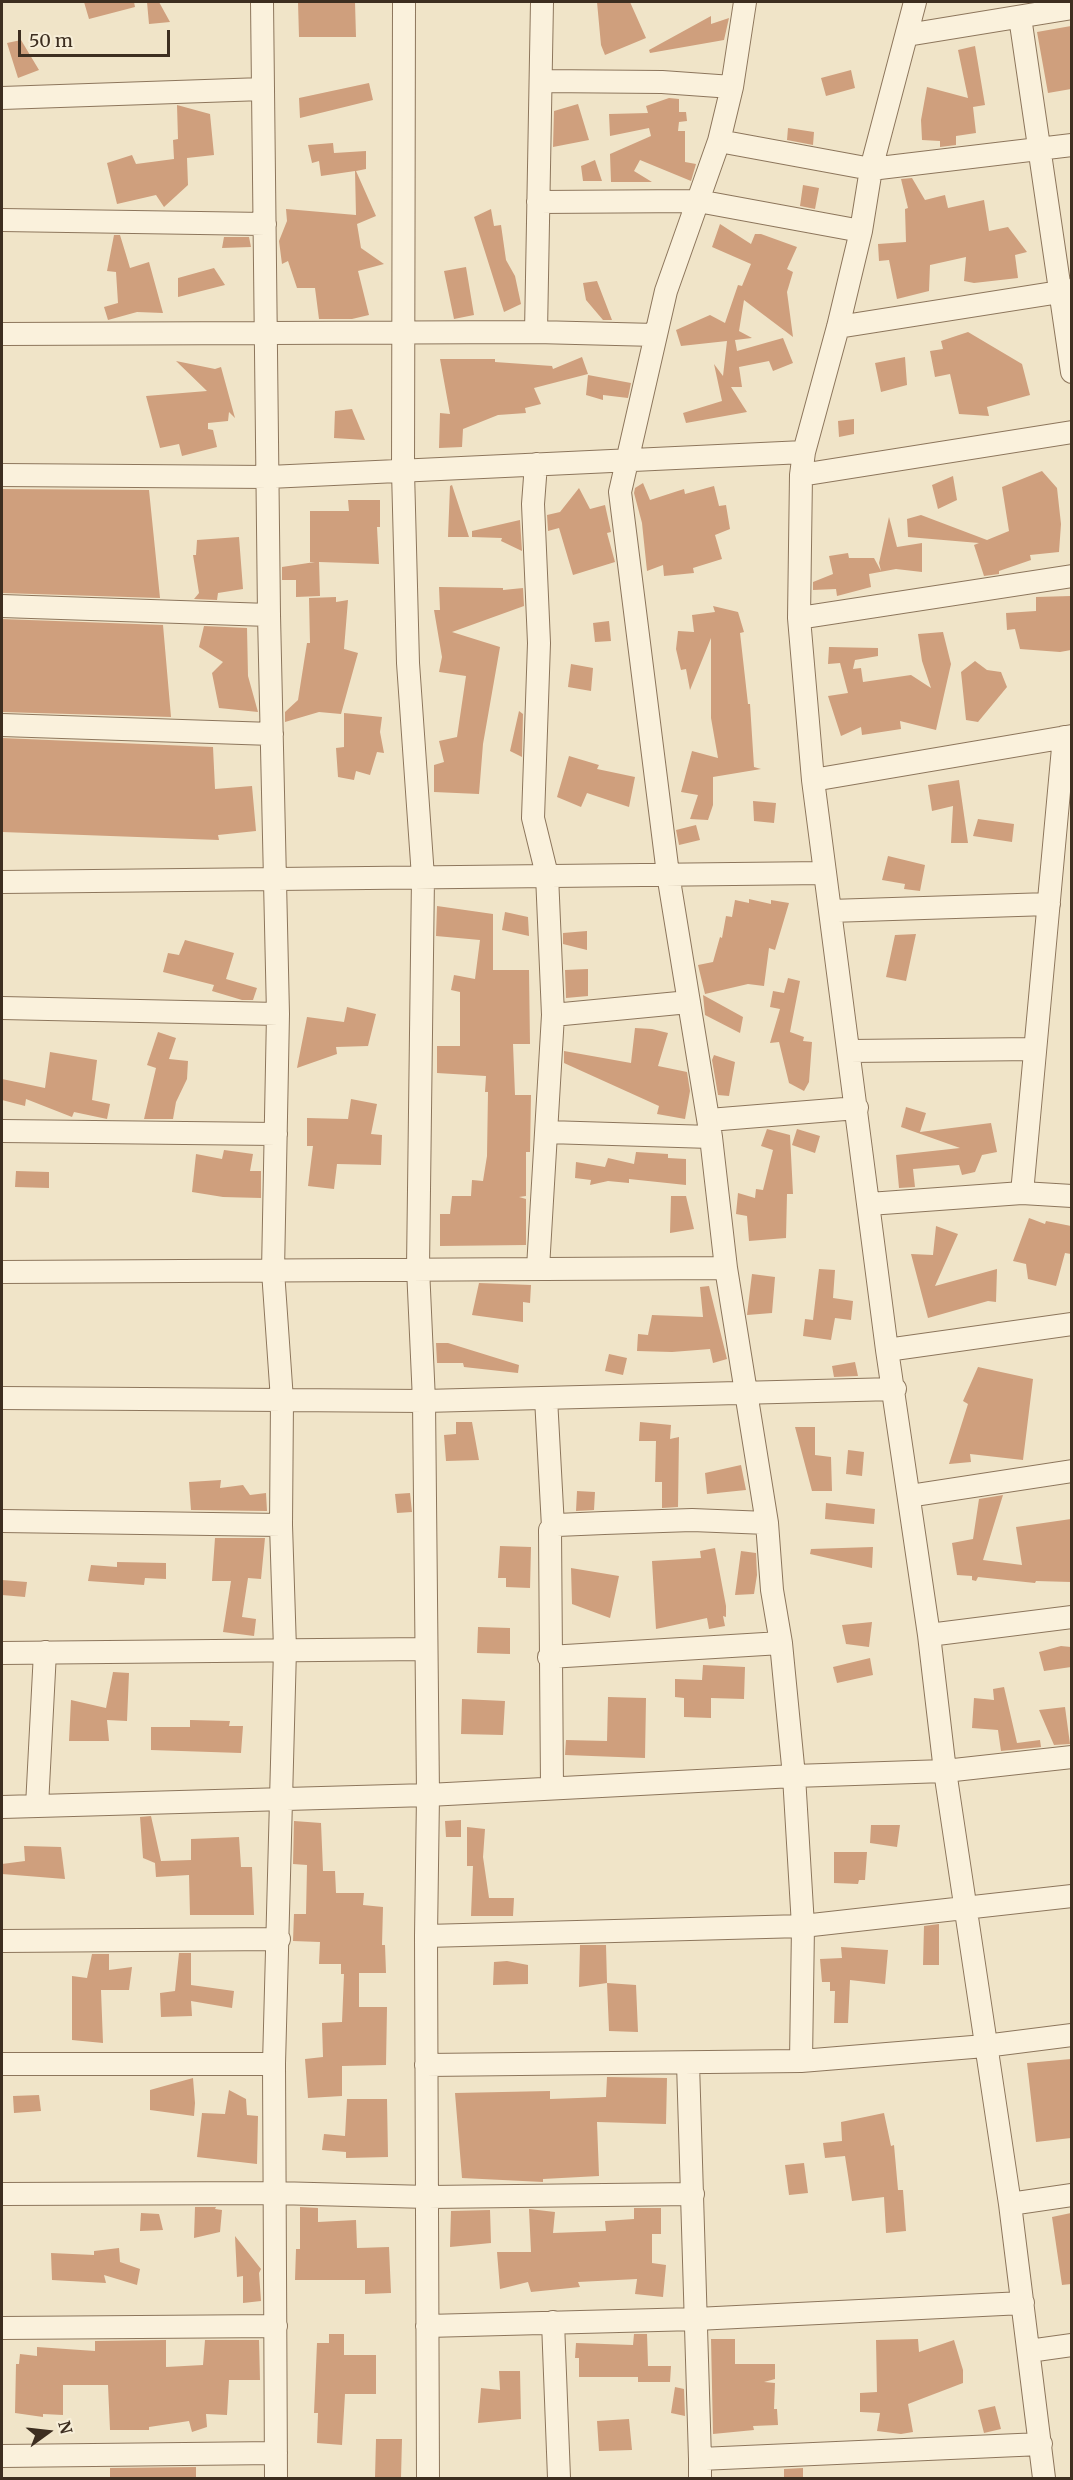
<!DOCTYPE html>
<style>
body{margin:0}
#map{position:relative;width:1073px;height:2480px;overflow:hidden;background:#f0e4c8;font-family:Merriweather,serif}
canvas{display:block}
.frame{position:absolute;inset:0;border:3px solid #3d2e20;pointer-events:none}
.north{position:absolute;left:18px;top:2402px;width:60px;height:60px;-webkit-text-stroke:4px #f7eed8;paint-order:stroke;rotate:75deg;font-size:16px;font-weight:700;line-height:24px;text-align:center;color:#3d2e20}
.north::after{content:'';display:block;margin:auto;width:21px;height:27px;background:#3d2e20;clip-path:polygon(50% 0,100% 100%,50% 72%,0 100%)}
.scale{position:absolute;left:18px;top:30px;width:152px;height:27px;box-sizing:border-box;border:3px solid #3d2e20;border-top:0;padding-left:8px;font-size:18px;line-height:21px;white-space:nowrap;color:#3d2e20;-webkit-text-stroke:4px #f7eed8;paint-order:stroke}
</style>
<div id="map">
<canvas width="1073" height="2480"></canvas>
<div class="frame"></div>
<div class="north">N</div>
<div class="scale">50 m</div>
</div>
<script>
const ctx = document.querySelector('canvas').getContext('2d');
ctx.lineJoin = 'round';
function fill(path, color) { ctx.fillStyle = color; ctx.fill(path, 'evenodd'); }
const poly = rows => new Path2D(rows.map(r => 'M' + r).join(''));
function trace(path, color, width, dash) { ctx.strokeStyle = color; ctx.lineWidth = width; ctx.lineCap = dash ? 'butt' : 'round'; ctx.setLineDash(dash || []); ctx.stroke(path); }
fill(poly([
 [84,2,134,2,135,7,89,19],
 [147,2,159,2,170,22,149,24],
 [298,2,355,2,356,37,299,37],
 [597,2,630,2,646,38,605,55,601,45],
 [711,16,711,24,729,18,724,40,650,53,649,50],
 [1071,26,1071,89,1048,93,1037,32],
 [21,40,39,70,18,78,7,43],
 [975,46,985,105,973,107,976,133,956,136,956,145,940,147,940,141,922,140,921,120,927,87,968,98,958,50],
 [851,70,855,88,826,96,821,78],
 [369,83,373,100,300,118,299,98],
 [669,98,679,99,679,112,686,112,687,121,679,122,678,131,685,131,685,162,696,164,691,181,640,160,634,171,652,182,611,182,610,154,651,136,649,128,610,136,609,114,648,113,646,106],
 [578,104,589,140,553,147,554,111],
 [177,105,210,114,214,155,187,158,188,185,164,207,156,195,117,204,107,163,132,155,136,164,174,159,173,140,178,139],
 [788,128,814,132,813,145,787,140],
 [333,143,334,153,366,151,366,169,356,171,376,216,357,224,361,248,384,264,358,271,369,315,352,319,319,319,315,288,297,288,288,261,282,264,279,241,287,221,286,209,356,215,355,171,321,176,319,161,312,163,308,145],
 [595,160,602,181,583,181,581,166],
 [912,178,925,200,945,195,948,208,984,200,989,231,1008,227,1027,252,1015,255,1018,278,974,283,964,281,966,257,930,265,929,291,897,299,889,260,879,261,878,244,906,242,905,209,908,208,901,179],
 [803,185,819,188,815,209,800,206],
 [491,209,494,226,501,225,506,260,515,276,521,304,504,312,474,217],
 [720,224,751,244,755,234,761,234,797,247,787,269,793,272,787,292,793,337,744,300,739,331,752,338,735,340,737,351,783,338,793,363,773,371,769,361,739,367,742,387,731,387,747,412,686,423,683,413,722,401,714,364,723,376,727,341,681,346,676,330,710,315,725,323,738,285,742,286,751,264,712,247],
 [114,235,120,235,130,268,149,262,163,313,137,312,108,320,104,307,118,303,116,272,107,271],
 [224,237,249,237,251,247,222,248],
 [466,267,474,315,454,319,444,271],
 [214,268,225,285,178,297,178,278],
 [597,281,612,320,603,320,586,300,583,283],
 [968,332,1022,364,1030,395,987,407,989,416,959,414,950,374,935,377,930,351,943,349,941,341],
 [582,357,588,374,534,388,541,404,525,408,526,413,498,415,463,429,462,447,439,448,440,413,450,414,440,359,495,359,495,362,552,366,553,369],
 [905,357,907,385,881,392,875,363],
 [176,361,215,369,221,367,235,418,229,412,228,421,208,423,208,429,213,430,217,447,182,456,179,444,160,448,146,396,207,391],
 [588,375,631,383,628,398,603,395,603,400,586,395],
 [352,409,365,440,334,438,335,411],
 [854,419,854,434,839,437,838,421],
 [1042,471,1057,488,1061,524,1059,552,1030,555,1031,560,999,571,999,574,984,576,974,545,979,543,908,537,907,519,921,515,987,540,1009,531,1002,487],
 [953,476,957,500,938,509,932,485],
 [643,483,650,500,684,489,685,494,714,486,719,506,726,505,730,529,715,535,722,559,693,568,694,573,664,576,663,565,647,571,642,523,634,493,635,488],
 [452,485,469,537,448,537,450,486],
 [579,488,590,509,605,505,611,532,607,533,615,562,573,575,559,528,548,531,547,515,560,512],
 [2,489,149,490,160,598,2,593],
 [348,500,380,500,380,527,377,527,379,564,319,562,320,596,296,597,296,580,282,580,282,567,315,562,310,562,310,511,349,511],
 [889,517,897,547,922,543,922,572,896,569,869,574,871,587,837,596,836,589,813,590,813,582,833,574,829,556,848,553,849,558,874,558,881,571,879,563],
 [520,520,522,551,501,541,502,538,472,537,472,531],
 [239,537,243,589,218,593,217,600,194,599,199,593,193,555,196,555,197,540],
 [439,587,503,588,503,590,523,588,524,606,452,632,500,647,483,744,479,794,434,792,434,765,444,762,439,741,457,737,466,676,439,672,442,657,434,610,440,610],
 [1071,596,1071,650,1060,652,1020,649,1015,629,1007,630,1006,613,1036,611,1036,597],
 [336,597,336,602,348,600,344,649,358,653,341,714,319,712,285,722,285,712,298,700,307,643,310,643,309,598],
 [713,606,738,612,744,632,740,633,748,704,750,704,754,767,761,769,713,777,713,805,708,820,690,819,698,795,681,792,692,751,718,758,711,718,711,638,690,690,686,669,681,670,676,649,678,631,694,632,692,615,715,612],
 [2,619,163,625,171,717,2,712],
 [609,621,611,641,595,642,593,623],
 [204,626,247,628,248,676,258,712,219,708,212,673,223,662,199,647],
 [943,632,951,664,936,730,900,721,901,729,862,735,861,727,841,736,828,696,848,693,840,663,828,664,829,647,878,648,878,656,855,660,853,669,861,668,863,682,911,675,931,688,922,661,918,634],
 [975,661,987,670,1001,672,1007,687,978,722,966,720,961,672],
 [571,664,593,668,591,691,568,687],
 [519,711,523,714,522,757,510,751],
 [344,713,382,717,380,732,384,753,377,752,370,775,356,771,354,780,338,777,336,748,344,747],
 [2,738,213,747,215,789,252,786,256,831,218,835,219,840,2,832],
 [569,756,599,765,597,769,635,777,629,807,587,793,581,807,557,797],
 [959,780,968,843,951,843,953,806,932,811,928,785],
 [753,801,776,803,774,823,754,821],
 [978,819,1014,824,1012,842,973,836],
 [696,825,700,840,679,845,676,830],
 [888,856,925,865,920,891,904,889,905,884,882,880],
 [749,899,771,904,771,900,789,903,775,950,769,948,764,986,748,984,705,994,698,965,713,962,720,937,722,938,726,916,732,917,735,900,749,903],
 [437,906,493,914,493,970,529,970,530,1044,513,1044,515,1095,531,1095,530,1152,526,1152,526,1196,519,1197,526,1199,526,1245,440,1246,440,1214,450,1214,452,1196,471,1196,472,1180,483,1181,487,1156,488,1092,485,1092,486,1076,437,1073,437,1046,460,1046,460,992,451,990,454,975,475,979,480,940,436,936],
 [505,912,528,917,529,936,502,930],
 [587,931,587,950,563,944,563,933],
 [916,934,906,981,886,977,895,935],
 [185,940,234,953,226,979,257,988,253,1000,242,1000,212,991,214,985,163,972,168,953,179,955],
 [588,969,588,996,566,998,565,970],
 [788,978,800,981,790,1032,804,1037,803,1041,812,1042,809,1082,804,1091,789,1083,779,1042,770,1043,780,1009,770,1007,773,991,784,993],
 [703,995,743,1017,740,1033,705,1015],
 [347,1007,376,1014,368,1046,336,1047,337,1054,297,1068,307,1017,344,1022],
 [635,1028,652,1029,668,1033,658,1066,687,1072,690,1091,685,1119,657,1114,659,1106,564,1063,564,1051,631,1063],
 [158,1032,176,1038,169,1059,188,1061,187,1079,176,1102,173,1119,144,1119,156,1068,147,1065],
 [50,1052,97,1060,92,1100,110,1104,107,1119,74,1112,72,1117,26,1099,25,1106,2,1100,2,1079,45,1088],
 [714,1055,735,1062,729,1096,718,1095,712,1060],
 [351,1099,377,1104,371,1134,382,1135,381,1165,337,1164,334,1189,308,1186,313,1146,307,1146,307,1118,348,1119],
 [906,1107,926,1113,920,1132,991,1123,997,1152,982,1155,975,1172,962,1175,959,1165,913,1169,915,1187,899,1188,896,1155,960,1148,901,1127],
 [767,1129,790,1135,793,1194,787,1194,786,1238,749,1241,747,1216,736,1214,738,1193,755,1198,756,1189,763,1190,773,1150,761,1146],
 [797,1129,820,1136,815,1153,792,1145],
 [224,1150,253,1154,250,1171,261,1171,261,1198,223,1197,192,1192,196,1154,222,1159],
 [636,1152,668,1154,668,1158,686,1159,686,1185,629,1179,629,1183,608,1181,590,1185,591,1180,575,1178,576,1162,605,1167,608,1158,634,1164],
 [16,1171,49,1172,49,1188,15,1187],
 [671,1196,686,1196,694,1229,670,1233],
 [1029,1218,1045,1224,1046,1221,1071,1226,1071,1254,1065,1253,1056,1286,1028,1279,1026,1264,1013,1261],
 [936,1226,958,1234,935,1286,997,1269,996,1302,988,1301,928,1318,911,1254,933,1255],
 [819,1269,835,1270,833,1298,853,1301,851,1320,835,1318,831,1340,803,1336,805,1319,813,1320],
 [752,1274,775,1277,772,1313,747,1315],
 [479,1283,531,1285,530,1303,523,1302,523,1322,472,1315],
 [709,1286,727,1359,713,1363,710,1349,672,1352,637,1351,638,1334,648,1335,652,1315,703,1317,700,1287],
 [436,1343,448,1343,519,1365,518,1373,464,1367,463,1363,437,1363],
 [609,1354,627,1358,623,1375,605,1371],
 [855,1362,858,1376,834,1377,832,1366],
 [978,1367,1033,1379,1023,1460,970,1454,971,1462,949,1464,968,1404,963,1401],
 [456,1422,472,1422,479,1460,446,1461,444,1435,456,1434],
 [640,1422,671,1425,670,1439,679,1437,678,1507,662,1508,662,1482,655,1482,656,1441,639,1441],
 [795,1427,815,1427,815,1455,831,1457,832,1491,812,1491],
 [848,1450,864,1452,862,1476,846,1474],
 [741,1465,746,1490,707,1494,705,1473],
 [221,1480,220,1488,243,1485,250,1495,266,1493,267,1511,191,1510,189,1482],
 [577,1491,595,1492,594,1510,576,1511],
 [410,1493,412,1512,397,1513,395,1494],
 [1003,1495,983,1560,1022,1565,1016,1527,1071,1519,1071,1582,1036,1581,1035,1583,978,1577,976,1581,972,1580,972,1576,957,1575,952,1543,973,1539,979,1499],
 [826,1503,875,1509,874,1524,825,1519],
 [215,1538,265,1538,261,1579,248,1578,242,1617,256,1619,254,1636,223,1632,231,1581,212,1581],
 [500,1546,531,1547,530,1588,506,1587,506,1578,498,1578],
 [873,1547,872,1568,810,1554,811,1549],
 [715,1548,726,1606,726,1617,723,1616,725,1626,709,1629,707,1618,656,1629,652,1561,701,1558,700,1551],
 [741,1551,756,1553,757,1575,754,1594,735,1595],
 [117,1562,166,1563,166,1579,145,1578,144,1585,88,1581,91,1565,117,1567],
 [571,1568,619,1576,610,1618,572,1604],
 [2,1580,27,1582,25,1597,2,1595],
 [872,1622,869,1647,846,1644,842,1625],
 [478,1627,510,1628,510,1654,477,1653],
 [1061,1646,1071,1647,1071,1667,1044,1671,1039,1652],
 [870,1658,873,1675,837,1683,833,1667],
 [703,1665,745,1667,744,1699,711,1698,711,1718,684,1717,684,1698,675,1697,675,1679,702,1680],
 [113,1672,129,1673,127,1721,107,1720,109,1741,69,1741,71,1700,106,1708],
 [1004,1687,1017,1743,1040,1740,1041,1747,1001,1751,998,1730,972,1728,974,1698,994,1700,993,1689],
 [608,1697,646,1698,645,1758,565,1755,566,1740,607,1741],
 [462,1699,505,1701,503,1735,461,1734],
 [1065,1707,1070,1744,1054,1745,1039,1710],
 [190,1720,230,1721,229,1726,243,1726,241,1753,151,1750,151,1727,190,1727],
 [151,1816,161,1861,191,1860,191,1839,239,1837,241,1867,252,1867,254,1915,190,1915,189,1875,156,1877,155,1863,143,1858,140,1817],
 [461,1820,461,1837,446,1837,445,1821],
 [294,1821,321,1823,323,1871,335,1871,336,1893,364,1893,363,1905,383,1907,382,1945,385,1945,386,1973,359,1973,359,2007,387,2007,386,2065,342,2066,342,2096,308,2098,305,2059,323,2057,322,2023,342,2022,344,1974,341,1974,341,1964,319,1964,320,1942,293,1941,294,1914,306,1914,307,1865,293,1864],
 [871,1825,900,1825,897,1847,870,1843],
 [467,1827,485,1829,483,1857,489,1898,514,1898,513,1916,471,1916,473,1866,467,1866],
 [24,1846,61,1847,65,1879,2,1874,2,1864,25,1861],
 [834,1852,867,1852,865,1880,859,1880,858,1884,834,1883],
 [939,1924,939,1965,923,1965,924,1926],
 [580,1945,606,1945,607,1983,579,1987],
 [841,1947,888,1950,885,1984,850,1980,848,2023,834,2023,835,1991,830,1991,830,1982,822,1982,820,1959,842,1958],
 [179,1953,191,1953,191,1985,234,1991,232,2008,191,2001,192,2016,161,2017,160,1993,175,1991],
 [92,1954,109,1954,109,1970,132,1967,129,1990,101,1990,103,2043,72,2040,72,1976,87,1978],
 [507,1961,528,1965,528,1984,493,1985,494,1962],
 [607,1983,636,1985,638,2032,609,2031],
 [1071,2059,1071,2138,1036,2142,1027,2063],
 [607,2077,667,2078,666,2124,597,2122,599,2176,543,2179,543,2182,462,2178,455,2093,550,2091,550,2099,606,2097],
 [193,2078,195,2103,194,2116,150,2110,150,2090],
 [229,2090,246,2099,247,2115,258,2116,257,2164,197,2157,202,2113,225,2114],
 [39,2095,41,2111,14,2113,13,2096],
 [347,2099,387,2099,388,2157,346,2158,346,2152,322,2150,324,2134,345,2136],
 [884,2113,891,2146,894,2145,898,2190,903,2190,906,2231,886,2233,884,2197,852,2201,845,2156,825,2158,823,2143,842,2141,841,2122],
 [804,2163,808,2193,789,2195,785,2165],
 [195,2207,216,2207,215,2209,222,2210,220,2232,194,2238],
 [300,2207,318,2208,318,2222,356,2220,357,2248,389,2247,391,2293,365,2294,365,2280,295,2280,296,2249,300,2249],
 [634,2208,661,2208,661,2234,652,2234,652,2263,666,2265,663,2297,635,2294,637,2279,578,2282,580,2287,531,2292,528,2282,500,2289,497,2252,531,2252,529,2209,555,2212,553,2233,606,2231,605,2221,634,2219],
 [490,2210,491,2243,450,2247,451,2211],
 [141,2213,159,2214,163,2230,140,2231],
 [1071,2213,1071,2284,1062,2285,1052,2217],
 [235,2236,261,2269,259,2273,261,2301,243,2303,243,2276,237,2277],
 [119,2248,120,2262,140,2269,137,2285,104,2275,106,2283,52,2280,51,2253,94,2255,94,2251],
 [329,2334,344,2334,344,2355,376,2355,376,2394,345,2394,342,2445,317,2443,318,2413,314,2413,317,2343,329,2343],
 [634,2334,647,2334,648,2366,671,2366,670,2382,638,2382,638,2377,579,2377,579,2358,575,2358,576,2343,633,2345],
 [711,2339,735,2339,735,2364,775,2364,775,2379,764,2382,775,2383,774,2409,777,2409,778,2425,753,2426,754,2430,713,2434],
 [918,2339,919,2352,954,2340,963,2370,963,2383,908,2404,913,2432,901,2434,877,2431,880,2413,860,2412,860,2393,877,2392,876,2340],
 [166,2340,166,2367,203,2365,205,2340,259,2340,260,2380,229,2380,227,2415,206,2414,207,2427,192,2432,189,2421,149,2427,149,2430,110,2430,108,2385,63,2385,63,2415,43,2414,43,2417,15,2413,16,2364,19,2364,20,2354,37,2356,37,2347,95,2351,95,2341],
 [499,2371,520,2371,521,2419,478,2423,481,2388,500,2390],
 [675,2387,684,2389,685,2416,671,2413],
 [995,2406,1001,2429,984,2433,978,2410],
 [629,2419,632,2450,599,2451,597,2421],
 [376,2439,402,2439,401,2478,375,2478],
 [196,2467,196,2478,110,2478,110,2468],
 [803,2468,803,2478,784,2478,784,2469]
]), '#cf9f7d');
const minor = poly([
 [262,2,269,615,278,1014,273,1271,282,1400,281,1525,285,1649,274,2064,276,2478],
 [404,2,403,471,408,663,423,877,418,1268,424,1401,428,1795,426,1936,428,2478],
 [745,2,732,87,719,141,666,291,620,492,668,874,711,1137,726,1268,767,1523,772,1590,781,1643,794,1776,803,1926,801,2061],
 [915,2,871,169,861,231,838,327,804,452,801,475,799,618,813,780,887,1350,929,1635,945,1771,1010,2204,1044,2478],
 [1020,17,1072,372],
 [907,35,1072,8],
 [541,81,662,82,732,87],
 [2,98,263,89],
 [719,141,871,169,1072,145],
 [538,202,698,201,861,231],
 [2,220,265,224],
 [838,327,1072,290],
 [536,332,656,335],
 [2,334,536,332,542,2],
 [536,464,533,504,539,643,533,818,547,875,553,1015,538,1268],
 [2,475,269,477,804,452],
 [801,475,1072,432],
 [2,606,269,615],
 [799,618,1072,576],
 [2,725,272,734],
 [813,780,1072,736],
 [2,882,825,873],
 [830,911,1049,904],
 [2,1008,278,1014],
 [553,1015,689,1002],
 [850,1051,1035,1049],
 [709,1120,857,1108],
 [2,1131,276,1134],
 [547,1132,711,1137],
 [1022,1193,1072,1196],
 [869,1204,1022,1193,1064,737],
 [2,1272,726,1268],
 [887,1350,1072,1324],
 [2,1398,424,1401,895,1389],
 [546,1398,553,1527],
 [909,1496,1072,1471],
 [2,1521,281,1525],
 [929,1635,1072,1617],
 [2,1653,426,1649],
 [549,1657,781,1643],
 [552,1788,550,1530,557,1525,604,1523,692,1520,767,1523],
 [37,1806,45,1652],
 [2,1807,428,1795,794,1776,945,1771,1072,1757],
 [426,1936,803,1926,1072,1896],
 [2,1941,279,1939],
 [688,2063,700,2459],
 [2,2064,274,2064],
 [426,2065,801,2061,985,2046,1072,2035],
 [2,2194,275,2193,428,2197,693,2194],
 [1010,2204,1072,2195],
 [553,2322,559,2478],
 [427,2326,696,2319,1023,2303],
 [2,2328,276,2326],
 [1029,2351,1072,2345],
 [2,2456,276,2453],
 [700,2478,700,2459,1041,2444]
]);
trace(minor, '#8d765c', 24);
trace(minor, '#faf1dc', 22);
</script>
